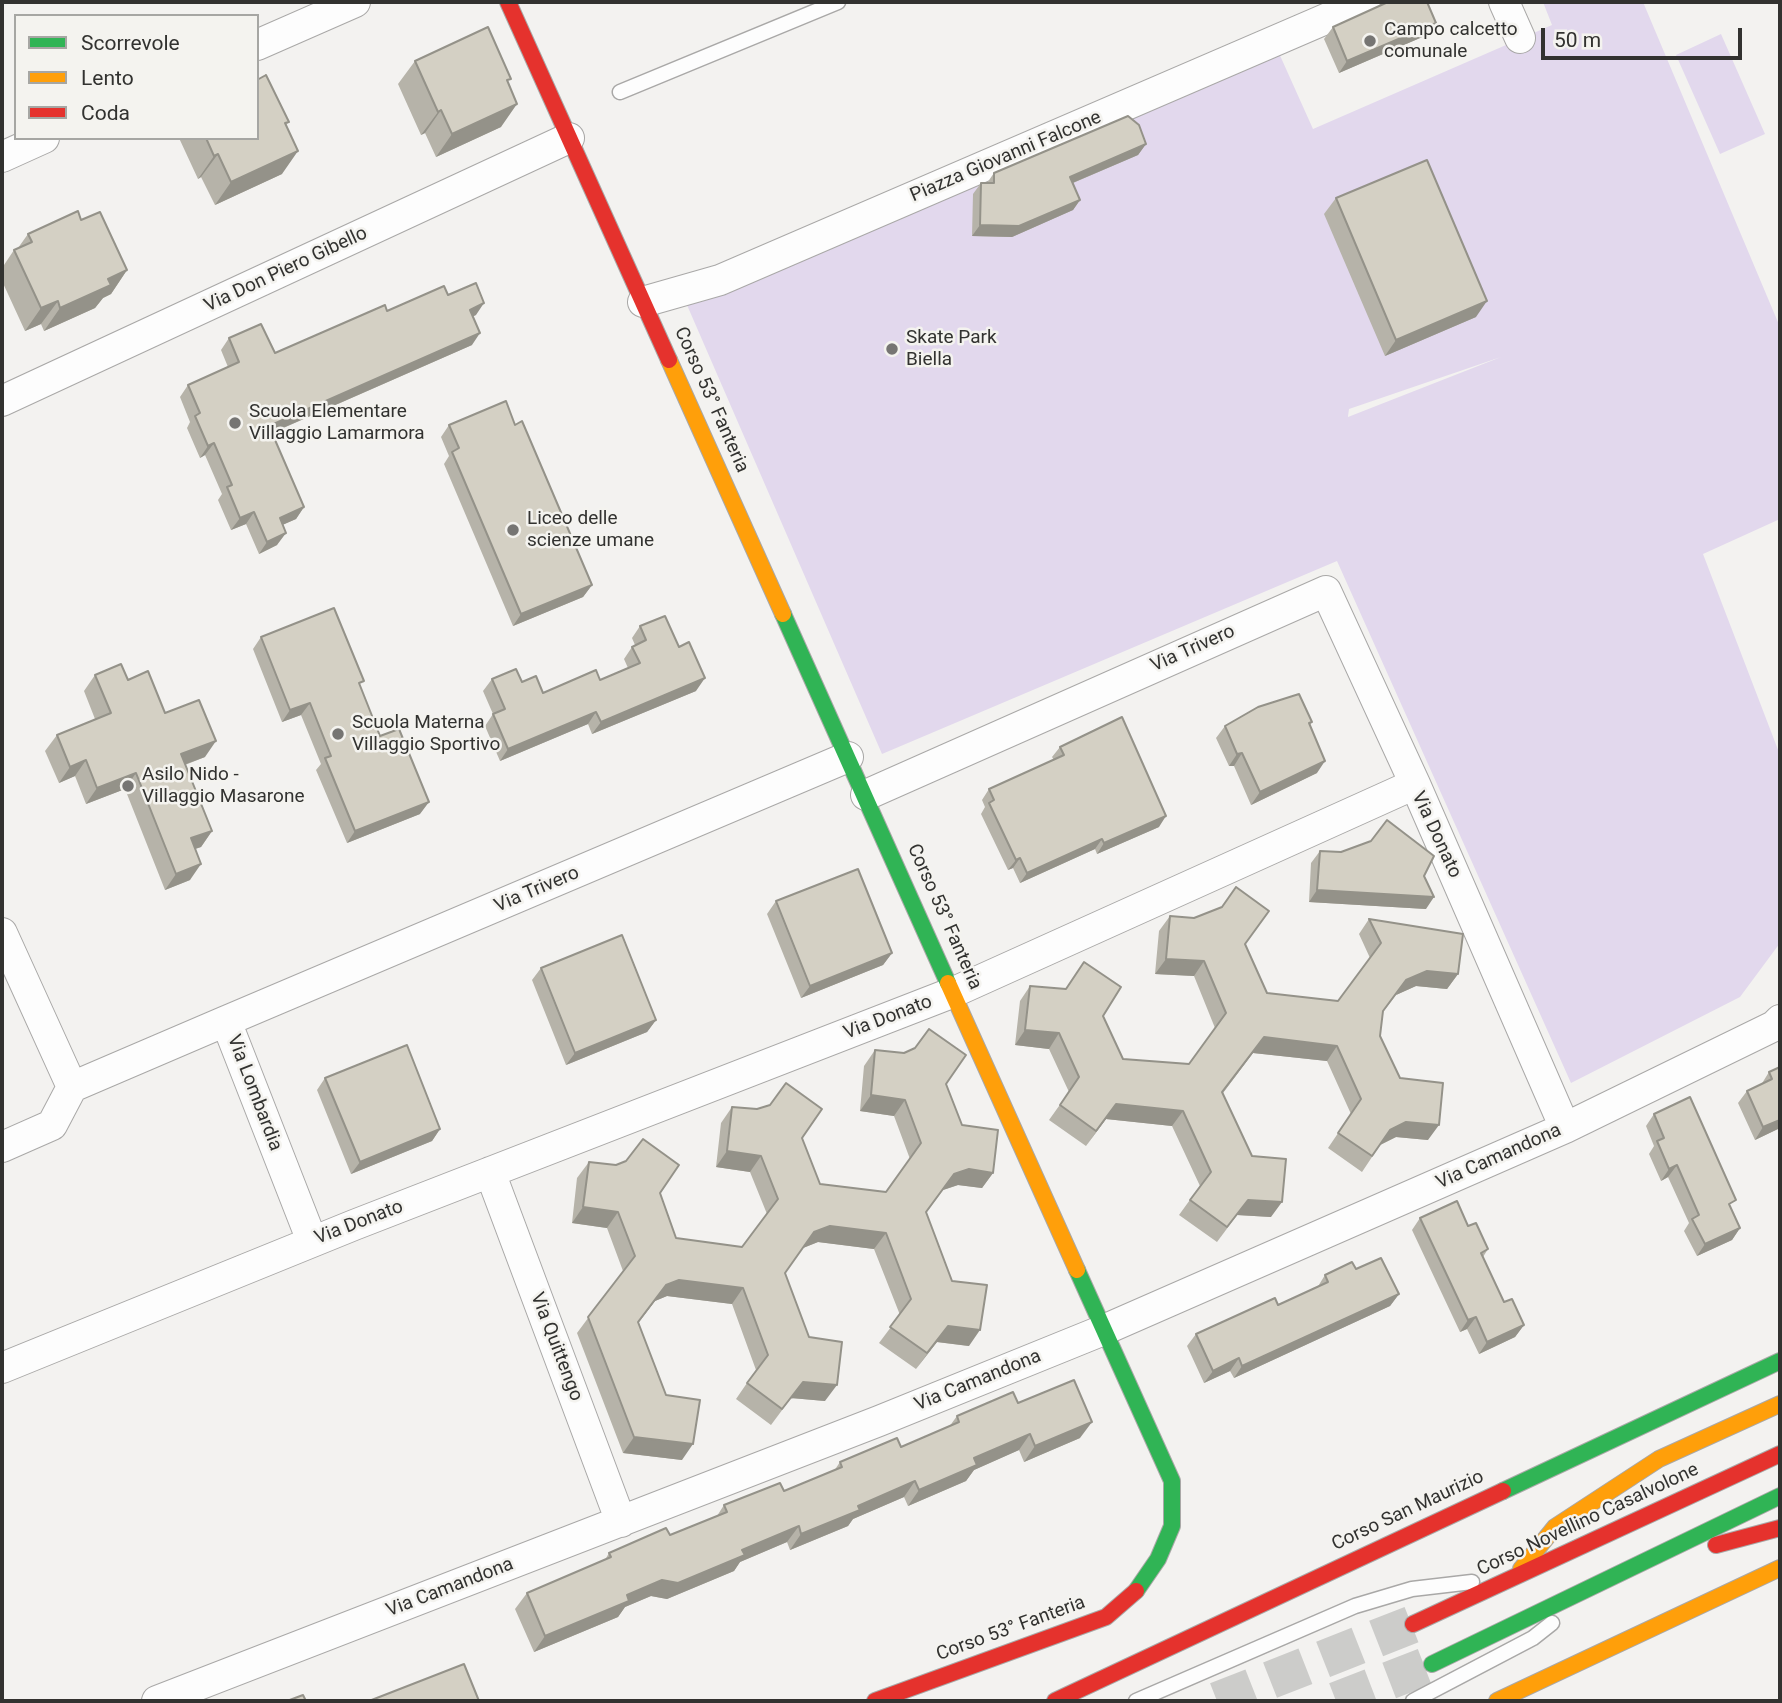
<!DOCTYPE html>
<meta charset="utf-8">
<style>
body{margin:0}
#map{position:relative;width:1782px;height:1703px;overflow:hidden;background:#f3f2f0;font-family:Roboto,sans-serif}
canvas{display:block}
.frame{position:absolute;inset:0;border:4px solid #323230;pointer-events:none}
.legend{position:absolute;left:14px;top:14px;width:245px;height:126px;box-sizing:border-box;background:#f4f3ef;border:2px solid #a6a6a3;margin:0;padding:9px 12px;list-style:none;font-size:21px;color:#323230}
.legend li{display:flex;align-items:center;gap:14px;height:35px}
.legend b{width:35px;border:2px solid #a6a6a3}
.scale{position:absolute;left:1541px;top:28px;width:201px;height:32px;box-sizing:border-box;border:4px solid #323230;border-top:0;padding-left:9px;font-size:21px;line-height:24px;white-space:nowrap;color:#323230;-webkit-text-stroke:5px #f4f3ef;paint-order:stroke}
</style>
<div id="map">
<canvas width="1782" height="1703"></canvas>
<div class="frame"></div>
<ul class="legend">
<li><b style="height:9px;background:#30b455"></b>Scorrevole</li>
<li><b style="height:9px;background:#ff9f0a"></b>Lento</li>
<li><b style="height:9px;background:#e5322d"></b>Coda</li>
</ul>
<div class="scale">50 m</div>
</div>
<script>
const ctx = document.querySelector('canvas').getContext('2d');
ctx.lineJoin = 'round';
function fill(path, color) { ctx.fillStyle = color; ctx.fill(path, 'evenodd'); }
const poly = rows => new Path2D(rows.map(r => 'M' + r).join(''));
function trace(path, color, width, dash) { ctx.strokeStyle = color; ctx.lineWidth = width; ctx.lineCap = dash ? 'butt' : 'round'; ctx.setLineDash(dash || []); ctx.stroke(path); }
function label(font, color, halo, rows, align = 'center') {
  ctx.font = font + ' Roboto,sans-serif'; ctx.lineWidth = 5; ctx.setLineDash([]); ctx.textBaseline = 'middle'; ctx.strokeStyle = halo; ctx.fillStyle = color; for (const [text, x, y, turn = 0] of rows) {
    ctx.save(); ctx.translate(x, y); ctx.rotate((+turn || 0) * Math.PI / 180); ctx.textAlign = isNaN(turn) ? turn : align; if (halo) ctx.strokeText(text, 0, 0); ctx.fillText(text, 0, 0); ctx.restore();
  }
}
fill(poly([
 [1543,2,1643,2,1780,327,1780,519,1703,554,1780,755,1780,943,1740,997,1571,1083,1337,561,882,754,687,305,1278,51,1313,129,1552,25],
 [1501,357,1348,417,1348,416,1349,409],
 [1721,34,1765,134,1720,154,1676,55]
]), '#e2d8ed');
trace(poly([
 [1217,1701,1413,1624],
 [1336,1701,1432,1664]
]), '#ccccca', 38, [38, 19]);
const lane = poly([
 [620,92,838,2],
 [1136,1701,1355,1606,1412,1589,1472,1582],
 [1413,1701,1533,1638,1552,1623]
]);
const street = poly([
 [1504,2,1520,38],
 [257,45,355,2],
 [2,157,44,138],
 [643,302,720,280,1365,2],
 [2,401,569,138],
 [866,795,1326,591,1415,784],
 [2,933,72,1087,226,1021,312,1241],
 [226,1021,848,757],
 [2,1147,52,1125,72,1087],
 [490,1172,621,1522],
 [2,1368,354,1225,954,992,1415,784,1565,1128],
 [157,1701,879,1421,1106,1329,1565,1128,1774,1026,1780,1020]
]);
const fast = poly([
 [783,614,948,983],
 [1077,1270,1172,1481,1172,1526,1158,1559,1136,1591],
 [1503,1491,1780,1361],
 [1432,1664,1780,1496]
]);
const slow = poly([
 [669,360,783,614],
 [948,983,1077,1270],
 [1521,1569,1555,1527,1659,1459,1780,1404],
 [1497,1701,1780,1568]
]);
const jam = poly([
 [508,2,669,360],
 [1716,1545,1780,1528],
 [1413,1624,1780,1454],
 [875,1701,1106,1617,1136,1591],
 [1055,1701,1503,1491]
]);
trace(lane, '#a9a8a7', 17);
trace(street, '#a9a8a7', 32);
trace(fast, '#a9a8a7', 18);
trace(slow, '#a9a8a7', 18);
trace(jam, '#a9a8a7', 18);
trace(lane, '#fdfdfd', 14);
trace(street, '#fdfdfd', 30);
trace(fast, '#30b455', 16);
trace(slow, '#ff9f0a', 16);
trace(jam, '#e5322d', 16);
fill(poly([
 [1333,27,1427,35,1339,73,1324,39],
 [415,61,508,83,501,127,436,157,425,133,421,135,398,84],
 [289,122,286,125,282,174,215,205,201,177,198,179,179,138,257,138],
 [1146,144,1138,155,1073,183,1080,200,1073,210,1012,237,972,236,973,194,981,183,987,183,994,173],
 [1336,198,1476,317,1385,356,1324,214],
 [81,220,127,270,111,294,103,298,95,308,44,331,41,324,25,331,2,281,2,268,14,250,18,248,28,234],
 [448,295,476,315,473,316,472,345,272,433,304,507,296,519,282,525,277,545,259,554,246,524,231,530,218,500,222,494,205,455,200,458,187,428,190,422,180,397,188,385,228,367,221,350,229,338,275,353,387,311],
 [449,425,515,425,592,585,583,597,513,626,444,464,449,456,441,437],
 [640,626,696,691,592,734,588,724,500,761,485,726,493,714,483,691,492,679,522,682,543,693,600,680,628,668,624,659,632,647,635,645,632,638],
 [261,637,360,686,380,736,420,814,347,843,316,770,321,764,301,715,282,722,253,649],
 [95,675,128,680,165,713,205,757,185,765,212,831,201,847,195,849,190,880,165,890,125,789,86,804,75,776,59,783,45,751,57,735,95,719,84,691],
 [1312,722,1310,725,1317,773,1251,805,1234,766,1229,766,1216,738,1225,726],
 [1060,747,1159,827,1097,854,1095,849,1020,883,1013,868,1008,870,981,814,985,807,982,800,989,789,1054,760,1052,757],
 [1320,851,1424,876,1426,909,1309,902,1311,863],
 [776,901,892,953,883,965,801,998,767,914],
 [1170,916,1245,944,1267,993,1338,1001,1370,958,1359,934,1369,919,1458,974,1447,989,1416,986,1396,995,1383,1012,1380,1036,1428,1140,1396,1137,1380,1145,1362,1172,1328,1148,1351,1114,1327,1061,1253,1053,1223,1093,1271,1217,1237,1215,1217,1242,1179,1215,1200,1186,1172,1126,1106,1119,1086,1146,1049,1120,1069,1092,1049,1049,1015,1045,1020,1001,1030,986,1066,989,1084,962,1103,1016,1123,1059,1189,1064,1215,1028,1194,976,1155,974,1159,931],
 [541,968,656,1020,647,1032,566,1065,532,980],
 [875,1050,946,1084,962,1125,993,1173,982,1188,958,1185,943,1190,926,1213,969,1346,937,1342,916,1369,879,1343,900,1315,874,1249,818,1242,803,1248,785,1273,825,1401,791,1398,771,1425,736,1399,756,1370,732,1304,667,1296,655,1301,638,1323,682,1460,623,1453,577,1333,623,1271,607,1228,572,1223,577,1178,589,1162,660,1193,676,1238,742,1247,767,1214,750,1172,716,1167,721,1123,732,1107,802,1138,820,1184,886,1192,910,1159,894,1116,860,1111,864,1066],
 [1780,1067,1780,1128,1755,1140,1738,1103,1747,1091,1761,1085,1769,1072],
 [325,1078,440,1129,432,1141,351,1174,317,1090],
 [1654,1114,1731,1208,1740,1228,1732,1240,1697,1256,1684,1231,1689,1223,1668,1177,1661,1181,1649,1154,1654,1146,1646,1126],
 [1420,1218,1468,1226,1488,1249,1483,1257,1504,1302,1524,1325,1515,1337,1479,1354,1467,1329,1460,1332,1412,1230],
 [1356,1269,1399,1294,1390,1306,1234,1378,1230,1371,1204,1383,1187,1346,1196,1334,1278,1305,1317,1288,1325,1275],
 [1018,1403,1080,1438,1024,1462,1019,1450,974,1470,966,1481,908,1506,904,1497,853,1519,848,1526,790,1550,787,1542,740,1562,734,1571,667,1599,651,1596,625,1607,618,1617,534,1652,515,1609,527,1593,605,1560,609,1553,670,1535,717,1516,724,1505,784,1491,834,1471,840,1462,901,1447,949,1427,957,1416]
]), '#b6b3a9');
fill(poly([
 [1436,23,1427,35,1339,73,1347,61],
 [517,104,501,127,436,157,452,134],
 [441,110,425,133,421,135,438,112],
 [1146,144,1138,155,1063,187,1070,177],
 [298,151,282,174,215,205,231,182],
 [218,154,201,177,198,179,214,156],
 [1080,200,1073,210,1012,237,972,236,980,225],
 [127,270,111,294,103,298,95,308,44,331,60,308,108,279],
 [58,301,41,324,25,331,41,308],
 [1487,301,1476,317,1385,356,1396,340],
 [484,303,476,315,461,322,470,310],
 [480,333,472,345,260,438,269,426],
 [214,443,205,455,200,458,208,446],
 [304,507,296,519,271,530,280,518],
 [254,512,246,524,231,530,240,518],
 [286,533,277,545,259,554,267,542],
 [592,585,583,597,513,626,521,614],
 [705,678,696,691,592,734,601,722],
 [310,703,301,715,282,722,290,710],
 [596,712,588,724,500,761,508,749],
 [216,741,205,757,170,770,181,754],
 [1242,753,1234,766,1229,766,1237,754],
 [86,760,75,776,59,783,70,767],
 [1325,761,1317,773,1251,805,1260,792],
 [136,773,125,789,86,804,97,788],
 [429,802,420,814,347,843,355,831],
 [1166,816,1159,827,1097,854,1104,843],
 [212,831,201,847,180,854,191,838],
 [1102,839,1095,849,1020,883,1027,873],
 [1020,858,1013,868,1008,870,1016,860],
 [201,864,190,880,165,890,176,874],
 [1317,890,1434,897,1426,909,1309,902],
 [892,953,883,965,801,998,810,986],
 [1166,959,1204,961,1194,976,1155,974],
 [1427,971,1458,974,1447,989,1416,986,1396,995,1406,980],
 [656,1020,647,1032,566,1065,575,1053],
 [1025,1030,1059,1033,1049,1049,1015,1045],
 [1264,1037,1337,1046,1327,1061,1253,1053,1212,1107],
 [871,1095,905,1100,894,1116,860,1111],
 [1116,1104,1183,1111,1172,1126,1106,1119,1086,1146],
 [1780,1120,1780,1128,1755,1140,1763,1127],
 [1406,1122,1439,1125,1428,1140,1396,1137,1380,1145,1390,1130],
 [440,1129,432,1141,351,1174,360,1162],
 [727,1151,761,1156,750,1172,716,1167],
 [1677,1165,1668,1177,1661,1181,1669,1169],
 [969,1169,993,1173,982,1188,958,1185,943,1190,954,1174],
 [1248,1200,1282,1202,1271,1217,1237,1215,1217,1242],
 [583,1207,618,1212,607,1228,572,1223],
 [830,1226,886,1233,874,1249,818,1242,803,1248,814,1232],
 [1740,1228,1732,1240,1697,1256,1705,1244],
 [679,1280,743,1288,732,1304,667,1296,655,1301,627,1338,666,1285],
 [1399,1294,1390,1306,1234,1378,1242,1366],
 [1476,1317,1467,1329,1460,1332,1468,1320],
 [1524,1325,1515,1337,1479,1354,1487,1342],
 [948,1326,980,1330,969,1346,937,1342,916,1369],
 [1239,1358,1230,1371,1204,1383,1213,1371],
 [803,1382,837,1385,825,1401,791,1398,771,1425],
 [1092,1422,1080,1438,1024,1462,1035,1446],
 [1030,1434,1019,1450,974,1470,966,1481,908,1506,919,1490,974,1458],
 [634,1437,693,1444,682,1460,623,1453],
 [915,1481,904,1497,853,1519,848,1526,790,1550,801,1534,858,1506],
 [799,1526,787,1542,740,1562,734,1571,667,1599,651,1596,625,1607,618,1617,534,1652,545,1636,627,1595,662,1580,742,1550]
]), '#949289');
const building = poly([
 [1388,2,1427,2,1436,23,1347,61,1333,27,1388,2],
 [488,27,511,79,507,80,517,104,452,134,441,110,438,112,415,61,488,27],
 [266,75,289,122,285,123,298,151,231,182,218,154,214,156,206,138,257,138,257,80,266,75],
 [1128,116,1139,125,1146,144,1070,177,1080,200,1019,226,980,225,981,183,994,183,994,173,1128,116],
 [1427,160,1487,301,1396,340,1336,198,1427,160],
 [78,211,81,220,100,212,127,270,108,279,111,285,60,308,58,301,41,308,14,250,32,242,28,234,78,211],
 [476,283,484,303,470,310,480,333,269,426,304,507,280,518,286,533,267,542,254,512,240,518,227,487,232,485,214,443,208,446,195,416,200,413,188,385,239,362,229,338,261,324,275,353,385,305,387,311,444,286,448,295,476,283],
 [506,401,515,425,522,421,592,585,521,614,452,452,459,448,449,425,506,401],
 [334,608,364,681,359,683,380,736,399,729,429,802,355,831,325,758,331,756,310,703,290,710,261,637,334,608],
 [665,616,679,647,689,642,705,678,601,722,596,712,508,749,493,714,505,709,492,679,516,669,522,682,536,676,543,693,596,670,600,680,640,663,632,647,646,640,640,626,665,616],
 [121,664,128,680,148,671,165,713,199,700,216,741,181,754,212,831,191,838,201,864,176,874,136,773,97,788,86,760,70,767,57,735,111,713,95,675,121,664],
 [1299,694,1312,722,1309,723,1325,761,1260,792,1242,753,1237,754,1225,726,1258,707,1299,694],
 [1122,717,1166,816,1104,843,1102,839,1027,873,1020,858,1016,860,989,803,994,800,989,789,1064,755,1060,747,1122,717],
 [1387,820,1434,856,1424,876,1434,897,1317,890,1320,851,1341,852,1371,841,1387,820],
 [858,869,892,953,810,986,776,901,858,869],
 [1236,887,1269,911,1245,944,1267,993,1338,1001,1381,943,1369,919,1463,934,1458,974,1427,971,1406,980,1383,1011,1380,1036,1400,1078,1443,1083,1439,1125,1406,1122,1390,1130,1372,1156,1338,1133,1361,1099,1337,1046,1264,1037,1222,1092,1252,1156,1286,1159,1282,1202,1248,1200,1227,1227,1190,1200,1211,1172,1183,1111,1116,1104,1096,1131,1060,1105,1079,1077,1059,1033,1025,1030,1030,986,1066,989,1084,962,1121,987,1103,1016,1123,1059,1189,1064,1226,1013,1204,961,1166,959,1170,916,1194,918,1222,907,1236,887],
 [622,935,656,1020,575,1053,541,968,622,935],
 [929,1029,966,1055,946,1084,962,1125,998,1130,993,1173,969,1169,954,1174,926,1212,952,1281,987,1285,980,1330,948,1326,927,1353,890,1327,911,1299,886,1233,830,1226,814,1232,785,1273,809,1337,842,1342,837,1385,803,1382,782,1409,747,1383,768,1355,743,1288,679,1280,666,1285,638,1322,666,1395,700,1400,693,1444,634,1437,588,1317,635,1256,618,1212,583,1207,589,1162,616,1165,626,1161,643,1139,679,1165,660,1193,676,1238,742,1247,778,1199,761,1156,727,1151,732,1107,757,1109,770,1105,786,1083,822,1109,802,1138,820,1184,886,1192,921,1143,905,1100,871,1095,875,1050,904,1053,915,1048,929,1029],
 [407,1045,440,1129,360,1162,325,1078,407,1045],
 [1780,1067,1780,1120,1763,1127,1747,1091,1772,1079,1769,1072,1780,1067],
 [1690,1097,1736,1200,1729,1204,1740,1228,1705,1244,1692,1219,1699,1215,1677,1165,1669,1169,1657,1141,1664,1138,1654,1114,1690,1097],
 [1457,1201,1468,1226,1476,1223,1488,1249,1481,1253,1504,1302,1512,1299,1524,1325,1487,1342,1476,1317,1468,1320,1420,1218,1457,1201],
 [1381,1258,1399,1294,1242,1366,1239,1358,1213,1371,1196,1334,1275,1298,1278,1305,1328,1282,1325,1275,1352,1262,1356,1269,1381,1258],
 [1074,1380,1092,1422,1035,1446,1030,1434,974,1458,977,1465,919,1490,915,1481,858,1506,860,1510,801,1534,799,1526,742,1550,745,1555,678,1583,662,1580,627,1595,629,1601,545,1636,527,1593,611,1557,609,1553,666,1528,670,1535,727,1512,724,1505,780,1483,784,1491,842,1467,840,1462,897,1438,901,1447,959,1422,957,1416,1013,1392,1018,1403,1074,1380],
 [464,1664,479,1701,369,1701,464,1664],
 [303,1695,306,1701,287,1701,303,1695]
]);
fill(building, '#d4d0c4');
trace(building, '#949289', 2);
for (const [x, y, r, color] of [
 [1370,41,7,"#767573"],
 [892,349,7,"#767573"],
 [235,423,7,"#767573"],
 [513,530,7,"#767573"],
 [338,734,7,"#767573"],
 [128,786,7,"#767573"]
]) { const dot = new Path2D(); dot.arc(x, y, r, 0, 2 * Math.PI); ctx.fillStyle = color; ctx.fill(dot); trace(dot, '#f4f3ef', 2.5); }
label('19px', '#323230', '#f4f3ef', [
 ["Campo calcetto",1384,30],
 ["comunale",1384,52],
 ["Skate Park",906,338],
 ["Biella",906,360],
 ["Scuola Elementare",249,412],
 ["Villaggio Lamarmora",249,434],
 ["Liceo delle",527,519],
 ["scienze umane",527,541],
 ["Scuola Materna",352,723],
 ["Villaggio Sportivo",352,745],
 ["Asilo Nido -",142,775],
 ["Villaggio Masarone",142,797]
], 'left');
label('19px', '#323230', '#f4f3ef', [
 ["Piazza Giovanni Falcone",1006,157,-23],
 ["Via Don Piero Gibello",286,270,-25],
 ["Corso 53° Fanteria",711,400,66],
 ["Via Trivero",1193,649,-24],
 ["Via Donato",1436,835,65],
 ["Via Trivero",537,890,-23],
 ["Corso 53° Fanteria",944,917,66],
 ["Via Donato",888,1018,-21],
 ["Via Lombardia",254,1093,69],
 ["Via Camandona",1499,1157,-24],
 ["Via Donato",359,1223,-21],
 ["Via Quittengo",556,1347,69],
 ["Via Camandona",978,1381,-22],
 ["Corso San Maurizio",1408,1511,-25],
 ["Corso Novellino Casalvolone",1588,1520,-25],
 ["Via Camandona",450,1588,-21],
 ["Corso 53° Fanteria",1011,1629,-20]
]);
</script>
